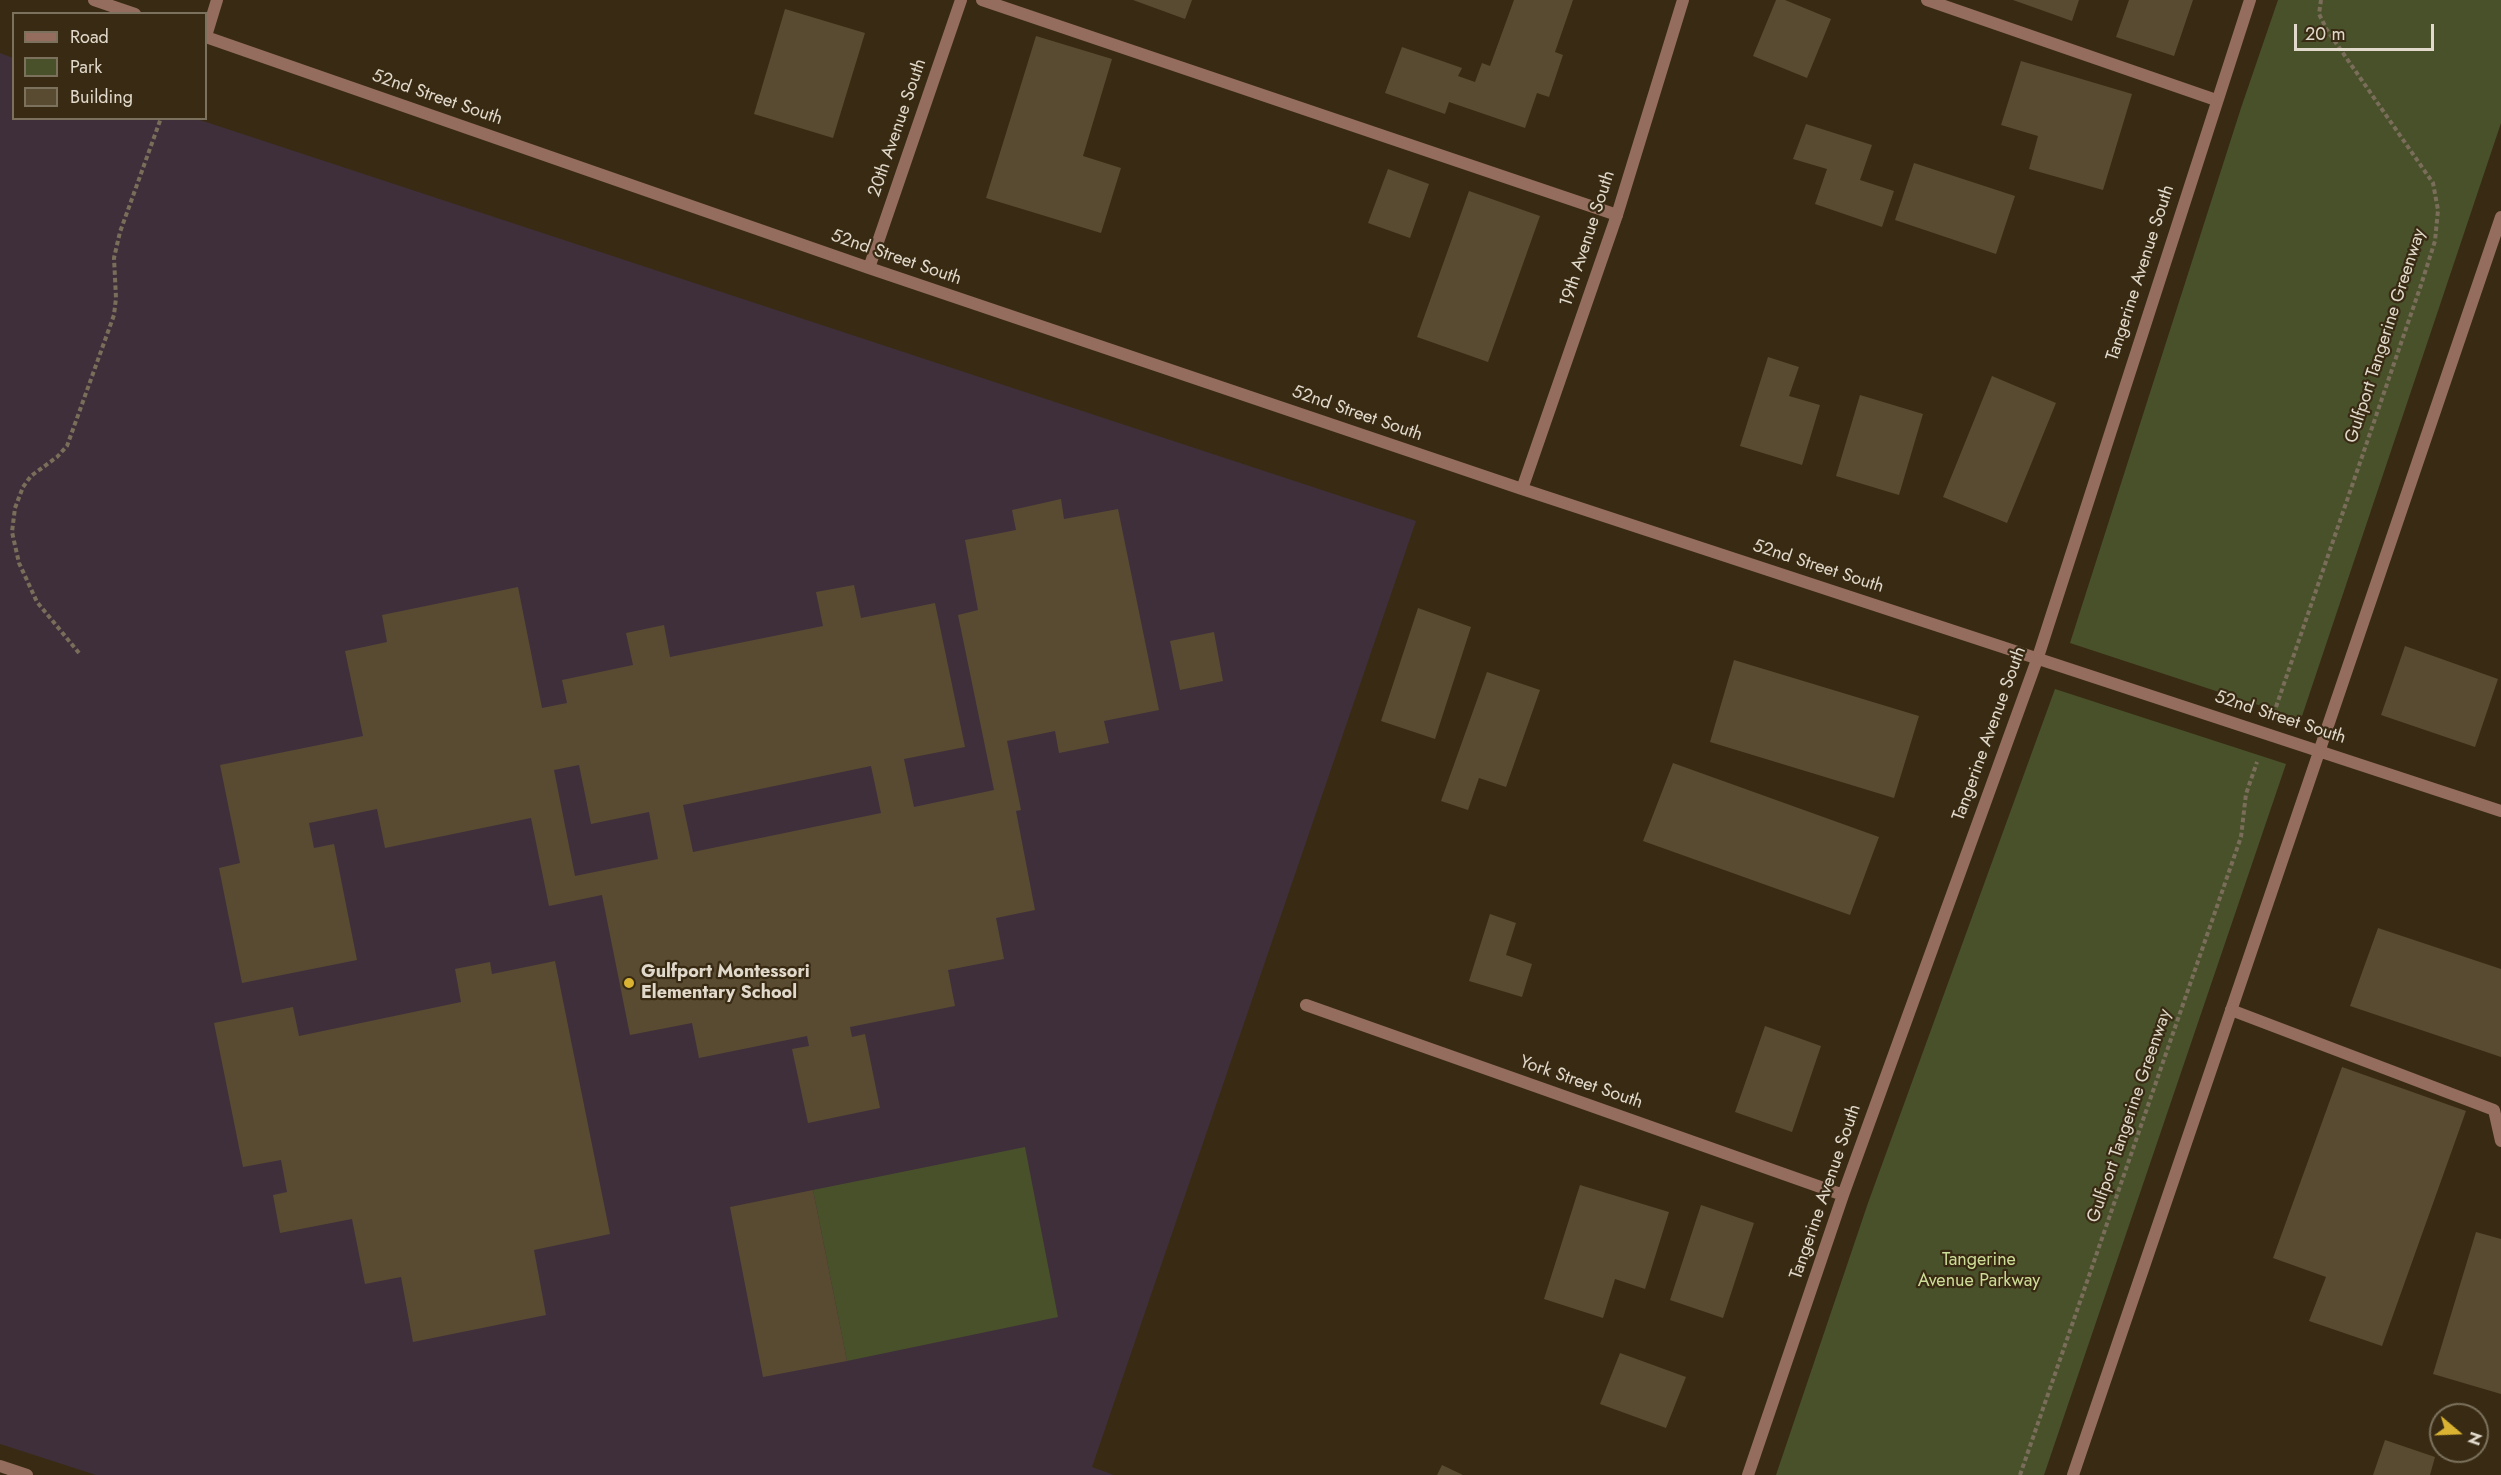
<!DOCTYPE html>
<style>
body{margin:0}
#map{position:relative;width:2501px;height:1475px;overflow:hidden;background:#392b13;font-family:Jost,sans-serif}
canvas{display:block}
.legend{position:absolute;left:12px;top:12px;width:195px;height:108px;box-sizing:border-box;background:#392b13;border:2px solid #7c715d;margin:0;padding:8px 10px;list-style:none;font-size:18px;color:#e1d9cb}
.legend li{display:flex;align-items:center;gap:12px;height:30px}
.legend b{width:30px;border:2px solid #7c715d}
.north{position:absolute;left:2429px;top:1403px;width:60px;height:60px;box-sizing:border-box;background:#392b13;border:2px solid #7c715d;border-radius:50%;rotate:109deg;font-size:16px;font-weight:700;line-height:24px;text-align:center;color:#e1d9cb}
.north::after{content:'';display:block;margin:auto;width:21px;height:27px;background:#dab333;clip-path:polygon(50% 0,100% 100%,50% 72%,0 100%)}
.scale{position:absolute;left:2294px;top:24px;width:140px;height:27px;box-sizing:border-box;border:3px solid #e1d9cb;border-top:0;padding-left:8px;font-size:18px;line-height:21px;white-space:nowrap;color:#e1d9cb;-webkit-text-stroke:4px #392b13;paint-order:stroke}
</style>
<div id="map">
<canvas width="2501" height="1475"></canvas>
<ul class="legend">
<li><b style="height:8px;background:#946d5f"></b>Road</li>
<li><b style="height:16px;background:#49512b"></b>Park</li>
<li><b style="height:16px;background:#594b32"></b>Building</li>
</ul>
<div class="north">N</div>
<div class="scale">20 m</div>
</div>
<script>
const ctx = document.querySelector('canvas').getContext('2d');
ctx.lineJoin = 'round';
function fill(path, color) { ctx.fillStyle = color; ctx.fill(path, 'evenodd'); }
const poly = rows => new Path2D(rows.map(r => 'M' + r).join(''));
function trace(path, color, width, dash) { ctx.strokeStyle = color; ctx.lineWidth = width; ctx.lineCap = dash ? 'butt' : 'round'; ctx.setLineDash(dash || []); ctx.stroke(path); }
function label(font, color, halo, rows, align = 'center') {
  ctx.font = font + ' Jost,sans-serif'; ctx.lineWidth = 4.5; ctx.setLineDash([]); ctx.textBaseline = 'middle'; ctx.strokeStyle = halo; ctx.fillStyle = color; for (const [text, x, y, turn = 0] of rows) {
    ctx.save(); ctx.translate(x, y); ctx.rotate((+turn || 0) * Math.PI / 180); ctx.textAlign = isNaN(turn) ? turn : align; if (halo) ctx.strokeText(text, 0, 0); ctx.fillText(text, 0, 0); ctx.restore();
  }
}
fill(poly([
 [0,53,13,58,14,118,197,119,1416,521,1092,1467,1114,1475,96,1475,0,1444]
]), '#3f2f3b');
fill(poly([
 [2278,0,2501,0,2501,123,2301,719,2070,643,2241,108],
 [2055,689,2286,764,2044,1475,1776,1475,1868,1203],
 [1025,1147,1058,1317,847,1361,813,1190]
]), '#49512b');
fill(poly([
 [1133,0,1192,0,1185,19],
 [1514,0,1573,0,1555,52,1563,55,1549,97,1537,93,1525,128,1449,102,1445,114,1385,93,1402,47,1462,68,1458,76,1475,82,1482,63,1490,66],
 [1776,0,1785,0,1831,19,1807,78,1753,56],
 [2013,0,2079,0,2072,21],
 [2129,0,2193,0,2174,56,2116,37],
 [785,9,865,33,833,138,754,114],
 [1036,36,1112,59,1083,156,1121,168,1101,233,986,198],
 [2021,61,2132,94,2103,190,2029,169,2038,136,2001,125],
 [1806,124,1872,145,1860,180,1894,191,1882,227,1815,204,1827,169,1793,159],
 [1914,163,2015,196,1996,254,1895,220],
 [1388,169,1429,184,1410,238,1368,223],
 [1469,191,1540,216,1488,362,1417,337],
 [1768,357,1799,367,1789,396,1820,405,1802,465,1740,446],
 [1992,376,2056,403,2007,523,1943,497],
 [1860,395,1923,414,1899,495,1836,476],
 [1061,499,1064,519,1118,509,1159,710,1104,721,1109,743,1059,753,1055,731,1007,741,1021,810,1016,811,1035,910,996,918,1004,959,948,970,955,1006,850,1027,852,1037,865,1034,880,1108,808,1123,792,1049,809,1046,807,1036,699,1058,692,1023,630,1035,602,895,549,906,531,818,385,848,377,809,309,823,314,848,334,844,357,960,242,983,219,868,240,863,220,765,363,736,345,651,387,642,382,615,518,587,542,708,567,703,562,680,633,665,626,633,664,625,670,657,823,626,816,592,854,585,861,618,935,603,965,747,904,759,914,807,994,790,958,615,978,610,965,540,1016,530,1012,510],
 [579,765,591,824,649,812,658,859,575,876,554,770],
 [871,766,881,813,693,852,683,805],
 [1418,608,1471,627,1435,739,1381,721],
 [1214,632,1223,681,1180,690,1170,641],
 [2405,646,2498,679,2475,747,2381,715],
 [1734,660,1919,716,1894,798,1710,742],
 [1487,672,1540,690,1506,787,1479,778,1468,810,1441,801],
 [1673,763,1879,837,1850,915,1643,841],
 [1490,914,1516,923,1506,955,1532,964,1522,997,1469,981],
 [2378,928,2501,969,2501,1057,2350,1006],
 [555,961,610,1234,534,1250,546,1315,413,1342,401,1277,365,1284,352,1219,280,1233,273,1195,287,1192,281,1160,243,1167,214,1023,293,1007,299,1036,461,1002,455,969,490,962,492,974],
 [1765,1026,1821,1046,1792,1132,1735,1112],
 [2342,1067,2466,1111,2382,1346,2309,1321,2326,1277,2273,1258],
 [1580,1185,1669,1212,1645,1289,1615,1279,1603,1318,1544,1299],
 [813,1190,847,1361,763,1377,730,1207],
 [1701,1205,1754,1223,1723,1318,1670,1300],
 [2476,1232,2501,1239,2501,1394,2433,1374],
 [1620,1353,1686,1377,1666,1428,1600,1404],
 [2385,1440,2435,1457,2430,1475,2373,1475],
 [1442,1465,1463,1475,1437,1475]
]), '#594b32');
trace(poly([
 [79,653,37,602,19,563,12,532,15,508,23,487,31,476,57,457,67,446,114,315,116,298,114,258,120,232,161,118],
 [2276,707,2421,285,2435,241,2438,210,2433,183,2327,30,2319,14,2321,0],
 [2020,1475,2241,837,2246,794,2257,762]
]), '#7a6e5a', 4, [4.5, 3]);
trace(poly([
 [982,0,1617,215],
 [1927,0,2216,100],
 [2231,1010,2494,1110,2501,1141]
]), '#946d5f', 12);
trace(poly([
 [94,0,135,14],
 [206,36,217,0],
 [206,37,869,268,1522,489,2501,811],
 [869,268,961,0],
 [1522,489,1617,215,1683,0],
 [1306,1005,1843,1195],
 [0,1466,27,1475],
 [1748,1475,1843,1195,2038,657,2250,0],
 [2073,1475,2501,217]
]), '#946d5f', 12);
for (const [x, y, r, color] of [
 [629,983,6,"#dab333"]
]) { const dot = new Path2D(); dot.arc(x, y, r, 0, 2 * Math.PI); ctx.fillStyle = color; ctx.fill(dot); trace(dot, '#392b13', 2); }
label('18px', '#e1d9cb', '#392b13', [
 ["52nd Street South",437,98,19],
 ["20th Avenue South",898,128,-71],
 ["19th Avenue South",1588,239,-72],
 ["52nd Street South",896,258,19],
 ["Tangerine Avenue South",2141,273,-72],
 ["Gulfport Tangerine Greenway",2386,336,-72],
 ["52nd Street South",1357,414,19],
 ["52nd Street South",1818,567,18],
 ["52nd Street South",2280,718,18],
 ["Tangerine Avenue South",1990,734,-70],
 ["York Street South",1581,1083,19],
 ["Gulfport Tangerine Greenway",2130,1116,-71],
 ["Tangerine Avenue South",1826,1192,-71]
]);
label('bold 18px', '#e1d9cb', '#392b13', [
 ["Gulfport Montessori",641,973],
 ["Elementary School",641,994]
], 'left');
label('18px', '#cddc97', '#392b13', [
 ["Tangerine",1979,1261],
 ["Avenue Parkway",1979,1282]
]);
</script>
